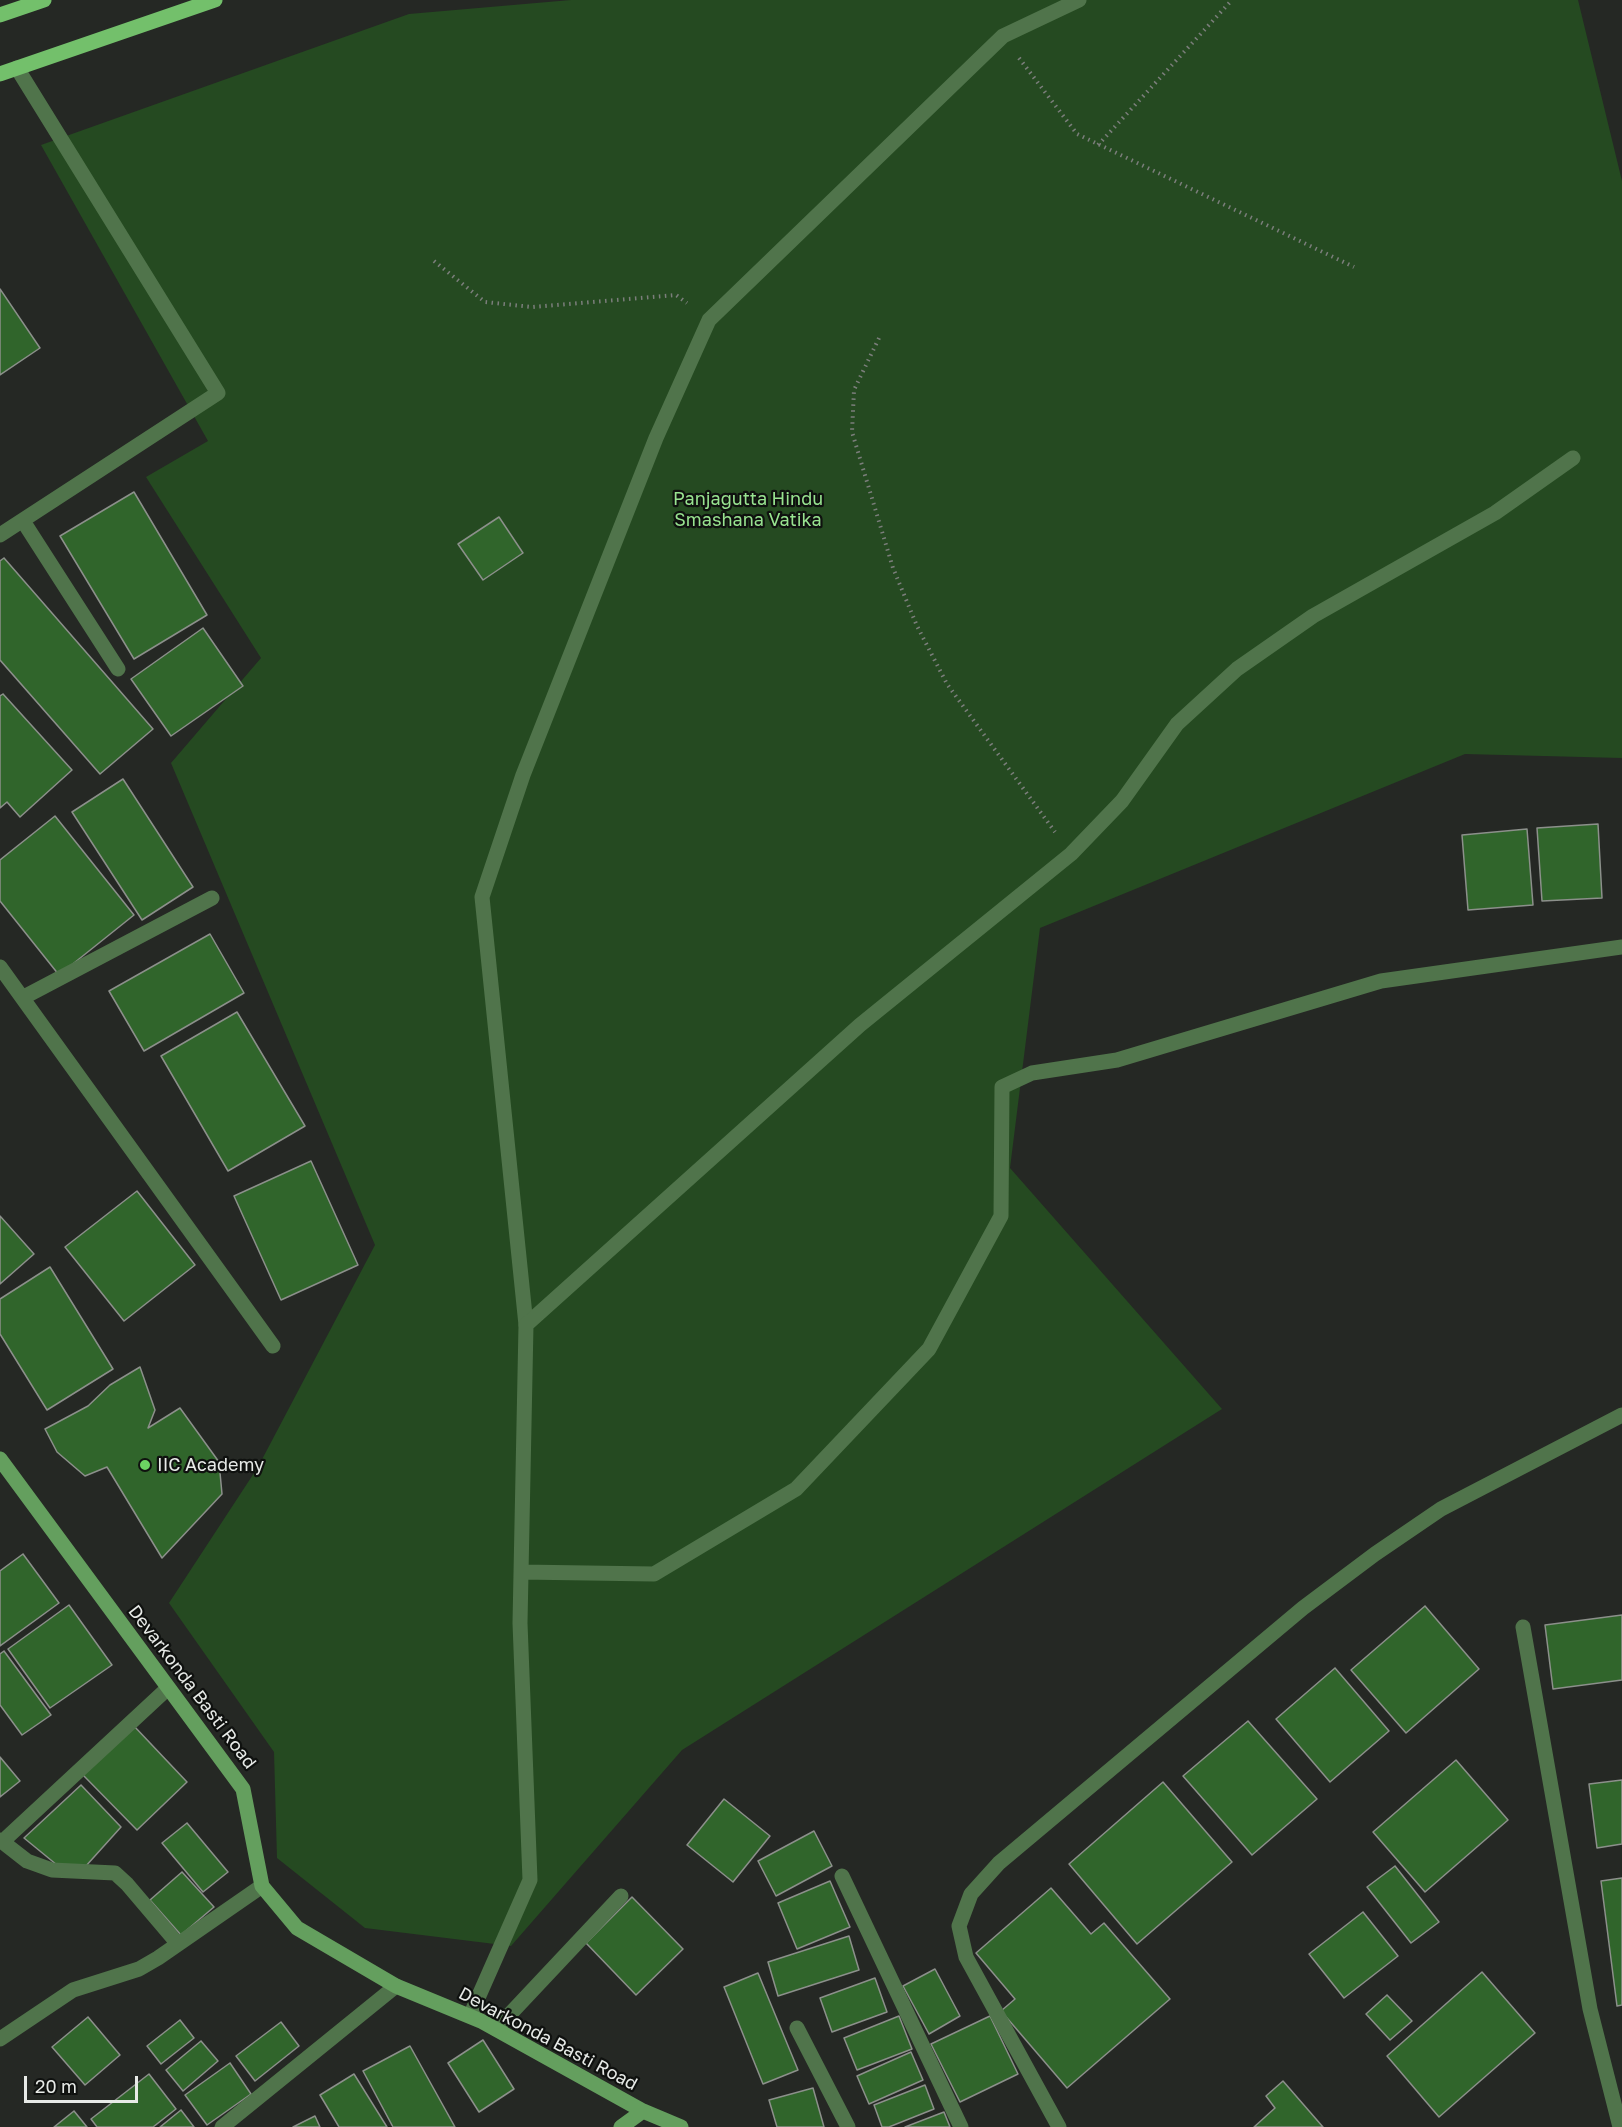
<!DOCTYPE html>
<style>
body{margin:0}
#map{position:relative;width:1622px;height:2127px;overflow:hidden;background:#252824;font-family:"Golos Text",sans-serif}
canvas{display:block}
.scale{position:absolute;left:24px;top:2076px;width:114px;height:27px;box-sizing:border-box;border:3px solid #e7eae7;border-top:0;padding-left:8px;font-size:18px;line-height:21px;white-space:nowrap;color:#e7eae7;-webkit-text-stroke:4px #0f110f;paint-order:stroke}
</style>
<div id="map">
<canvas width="1622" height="2127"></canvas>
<div class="scale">20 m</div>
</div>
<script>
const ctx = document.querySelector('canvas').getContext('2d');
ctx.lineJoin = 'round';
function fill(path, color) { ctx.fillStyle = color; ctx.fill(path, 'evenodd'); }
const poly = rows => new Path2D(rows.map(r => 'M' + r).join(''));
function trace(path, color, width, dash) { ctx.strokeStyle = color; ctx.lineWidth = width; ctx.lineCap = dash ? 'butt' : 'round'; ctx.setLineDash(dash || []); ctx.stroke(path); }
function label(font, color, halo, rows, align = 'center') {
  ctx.font = font + ' "Golos Text",sans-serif'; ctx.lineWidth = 4.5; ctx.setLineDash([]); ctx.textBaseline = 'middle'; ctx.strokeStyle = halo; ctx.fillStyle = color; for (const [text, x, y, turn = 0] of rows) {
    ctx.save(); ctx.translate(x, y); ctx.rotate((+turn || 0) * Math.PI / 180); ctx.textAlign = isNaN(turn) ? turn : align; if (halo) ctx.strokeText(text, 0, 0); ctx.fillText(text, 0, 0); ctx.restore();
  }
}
fill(poly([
 [571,0,1578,0,1622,181,1622,758,1465,754,1040,928,1010,1168,1222,1409,682,1750,511,1946,365,1928,277,1858,274,1752,169,1603,258,1467,375,1245,171,763,261,658,146,477,208,441,41,145,409,14]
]), '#254a21');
const building = poly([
 [0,289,40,348,0,375,0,289],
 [134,492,207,615,134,659,60,536,134,492],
 [499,517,523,553,483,580,458,544,499,517],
 [4,558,153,729,100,774,0,660,0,561,4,558],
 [203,628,243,686,171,736,131,679,203,628],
 [3,694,72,770,20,817,7,802,0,808,0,696,3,694],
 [123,779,193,887,142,920,72,812,123,779],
 [55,816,134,915,59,975,0,901,0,860,55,816],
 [1598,824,1602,898,1542,901,1537,828,1598,824],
 [1527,829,1533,905,1468,910,1462,835,1527,829],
 [210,934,244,993,144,1051,109,991,210,934],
 [237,1012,305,1126,228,1171,161,1056,237,1012],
 [311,1161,358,1265,281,1300,234,1196,311,1161],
 [137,1191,195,1265,124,1321,65,1247,137,1191],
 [0,1216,34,1254,0,1284,0,1216],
 [50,1267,113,1369,47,1410,0,1334,0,1299,50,1267],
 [140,1367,155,1410,148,1428,180,1408,219,1462,222,1494,162,1558,107,1467,85,1476,57,1452,45,1429,88,1406,110,1385,140,1367],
 [23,1554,59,1603,0,1646,0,1571,23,1554],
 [69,1605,112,1665,50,1708,8,1649,69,1605],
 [1425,1606,1479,1669,1406,1733,1351,1670,1425,1606],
 [1622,1615,1622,1680,1553,1689,1545,1625,1622,1615],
 [4,1651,51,1715,22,1735,0,1705,0,1654,4,1651],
 [1335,1668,1389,1731,1330,1782,1276,1719,1335,1668],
 [1248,1721,1317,1799,1252,1855,1183,1776,1248,1721],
 [133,1725,187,1782,137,1830,82,1774,133,1725],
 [0,1757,20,1781,0,1797,0,1757],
 [1456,1760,1508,1820,1425,1892,1373,1832,1456,1760],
 [1622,1780,1622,1844,1597,1848,1589,1784,1622,1780],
 [1163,1782,1232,1862,1137,1944,1069,1864,1163,1782],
 [81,1785,121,1827,85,1867,57,1865,24,1838,81,1785],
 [724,1799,770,1836,733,1882,687,1845,724,1799],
 [187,1823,228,1872,203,1892,162,1843,187,1823],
 [814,1831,832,1866,776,1896,758,1861,814,1831],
 [1395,1866,1439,1922,1411,1943,1367,1887,1395,1866],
 [182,1872,214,1907,181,1935,150,1900,182,1872],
 [1622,1878,1622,2005,1617,2006,1601,1881,1622,1878],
 [830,1881,850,1927,797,1949,778,1903,830,1881],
 [1051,1888,1091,1934,1104,1923,1170,1999,1067,2088,1001,2011,1015,1999,976,1953,1051,1888],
 [632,1897,683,1949,636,1995,586,1943,632,1897],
 [1363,1912,1398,1956,1344,1998,1309,1954,1363,1912],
 [849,1936,859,1970,778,1996,768,1962,849,1936],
 [935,1969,960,2016,929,2034,903,1986,935,1969],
 [1482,1972,1535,2033,1439,2117,1387,2056,1482,1972],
 [758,1973,798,2070,763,2084,724,1987,758,1973],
 [875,1978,887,2012,832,2032,820,1998,875,1978],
 [1387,1995,1412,2021,1390,2040,1366,2014,1387,1995],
 [899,2016,912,2049,857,2070,844,2038,899,2016],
 [990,2016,1018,2074,960,2102,931,2044,990,2016],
 [88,2017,120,2055,85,2085,52,2047,88,2017],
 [180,2020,194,2038,161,2064,147,2046,180,2020],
 [281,2022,299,2046,255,2081,236,2056,281,2022],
 [483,2040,514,2089,479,2112,448,2063,483,2040],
 [201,2041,218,2061,183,2091,166,2070,201,2041],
 [410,2046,455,2127,393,2127,363,2071,410,2046],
 [911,2052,923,2080,869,2104,857,2076,911,2052],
 [230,2063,251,2094,207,2125,185,2095,230,2063],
 [149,2074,176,2109,153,2127,97,2127,91,2119,149,2074],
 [354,2074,387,2127,339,2127,320,2095,354,2074],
 [1283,2081,1323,2127,1254,2127,1275,2108,1266,2096,1283,2081],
 [925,2085,934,2109,889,2127,882,2127,874,2105,925,2085],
 [813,2088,824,2127,777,2127,769,2100,813,2088],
 [181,2110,194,2127,160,2127,181,2110],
 [74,2111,87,2127,54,2127,74,2111],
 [944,2112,950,2127,905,2127,944,2112],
 [315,2116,320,2127,293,2127,315,2116]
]);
fill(building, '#30652b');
trace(building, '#8c908b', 1.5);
trace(poly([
 [1019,58,1077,134,1354,267],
 [1098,145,1232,0],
 [434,261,485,302,532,307,676,295,687,303],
 [879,338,854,390,852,432,893,568,917,626,947,684,1055,832]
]), '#7b7e7b', 4, [1.5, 4.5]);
trace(poly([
 [526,1325,482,897,523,775,656,438,709,320,1003,36,1079,0]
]), '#50744b', 15);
trace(poly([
 [23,521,118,669],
 [0,535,218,393,17,68],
 [0,967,273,1346],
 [24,997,212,898],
 [521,1572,654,1574,796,1489,929,1349,1001,1216,1002,1087,1032,1073,1117,1060,1381,981,1622,947],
 [1523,1627,1590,2009,1620,2127],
 [0,1840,27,1861,52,1870,115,1873,127,1884,178,1944],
 [2,1842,168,1688],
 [842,1876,961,2127],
 [470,2016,530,1880,520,1623,526,1325,860,1025,1071,854,1122,801,1177,724,1237,669,1313,616,1495,513,1573,458],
 [797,2028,848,2127],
 [496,2029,621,1896],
 [0,2039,73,1990,139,1969,158,1958,262,1886],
 [222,2127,396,1986],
 [1059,2127,966,1957,959,1926,971,1894,999,1863,1303,1608,1375,1554,1441,1509,1622,1415]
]), '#50744b', 15);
trace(poly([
 [0,1459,243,1789,262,1886,297,1928,396,1986,481,2021,643,2111,681,2127],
 [621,2127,643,2111]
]), '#649f5e', 15);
trace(poly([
 [0,15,44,0],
 [0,74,215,0]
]), '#73c06b', 15);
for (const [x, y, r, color] of [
 [145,1465,6,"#6cd362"]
]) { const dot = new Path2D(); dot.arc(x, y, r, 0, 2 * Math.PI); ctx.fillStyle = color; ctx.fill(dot); trace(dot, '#0f110f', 2); }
label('18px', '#98e390', '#0f110f', [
 ["Panjagutta Hindu",748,499],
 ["Smashana Vatika",748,520]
]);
label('18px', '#e7eae7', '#0f110f', [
 ["IIC Academy",157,1465]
], 'left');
label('18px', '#e7eae7', '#0f110f', [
 ["Devarkonda Basti Road",192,1687,53],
 ["Devarkonda Basti Road",548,2039,28]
]);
</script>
